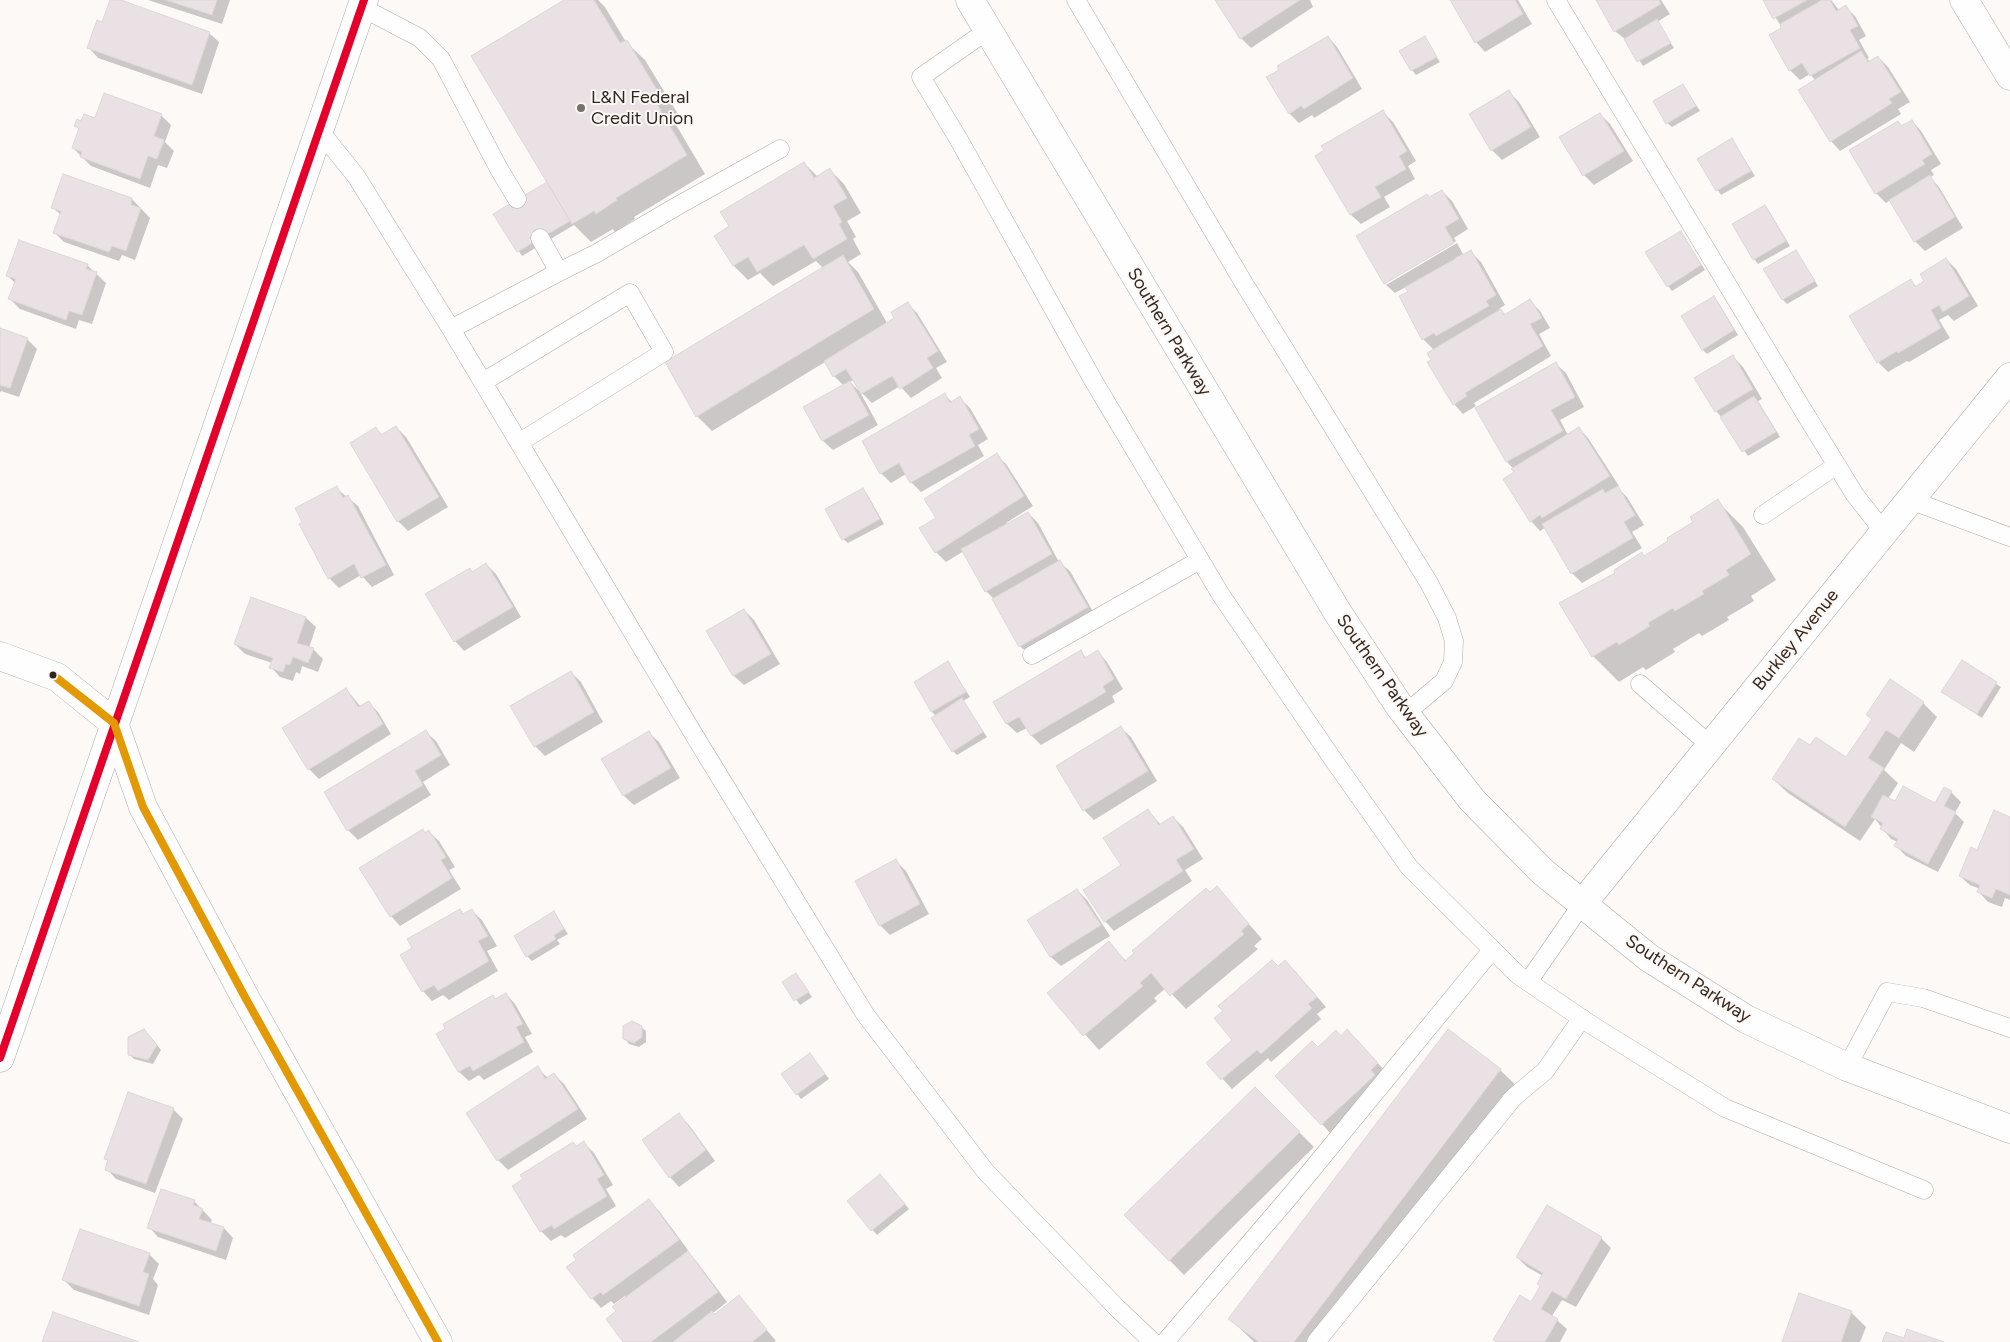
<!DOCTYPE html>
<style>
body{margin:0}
canvas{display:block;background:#fcf9f7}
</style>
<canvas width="2010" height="1342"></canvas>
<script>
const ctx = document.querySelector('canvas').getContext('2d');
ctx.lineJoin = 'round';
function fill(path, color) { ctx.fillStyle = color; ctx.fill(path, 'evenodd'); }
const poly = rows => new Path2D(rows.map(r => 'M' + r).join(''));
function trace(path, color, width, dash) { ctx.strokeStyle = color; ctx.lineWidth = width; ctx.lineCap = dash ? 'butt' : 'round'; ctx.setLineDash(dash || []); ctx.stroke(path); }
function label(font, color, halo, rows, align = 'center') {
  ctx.font = font + ' Figtree,sans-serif'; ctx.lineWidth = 4; ctx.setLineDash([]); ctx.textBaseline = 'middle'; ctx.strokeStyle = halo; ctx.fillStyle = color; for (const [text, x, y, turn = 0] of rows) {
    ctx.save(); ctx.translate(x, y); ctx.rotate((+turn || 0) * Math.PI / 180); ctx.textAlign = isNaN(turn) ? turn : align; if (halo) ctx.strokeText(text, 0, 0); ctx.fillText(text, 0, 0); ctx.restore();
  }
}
fill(poly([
 [111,0,117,0,209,33,219,42,202,94,98,58,89,48,103,24],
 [148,0,230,0,222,24],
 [567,0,598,0,605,7,626,42,645,60,678,114,672,118,705,174,634,217,635,219,615,232,613,229,591,242,574,225,522,256,495,214,548,182],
 [1217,0,1310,0,1313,7,1251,48,1241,38],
 [1451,0,1518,0,1532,24,1485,52,1476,42],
 [1597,0,1661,0,1670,14,1657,22,1674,48,1643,66,1626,40,1615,31],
 [1764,0,1831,0,1839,10,1845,7,1855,16,1866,36,1859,40,1869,58,1867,59,1871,62,1878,57,1888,67,1910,102,1898,109,1901,114,1840,151,1831,141,1816,81,1810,74,1800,80,1790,70,1783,29],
 [1328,37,1337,47,1362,89,1314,118,1312,115,1299,123,1289,113],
 [1424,38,1440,62,1416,75,1412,70],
 [1683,85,1700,111,1672,127,1667,123],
 [1509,92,1519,102,1540,137,1502,160,1492,150],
 [1383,112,1393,122,1416,161,1408,166,1415,179,1384,197,1390,207,1361,224,1351,215,1317,156],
 [1600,114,1610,124,1633,161,1594,185,1584,175],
 [161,115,171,125,165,142,174,151,167,168,158,165,150,188,91,166,73,148,80,130,75,126,82,122],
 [1912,121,1921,131,1941,164,1931,170,1934,175,1930,177,1939,187,1963,228,1925,251,1915,241,1890,200,1886,203,1876,193,1902,127],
 [1732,140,1755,176,1721,195,1698,159],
 [804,163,818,177,830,170,844,184,861,213,847,221,856,237,853,239,861,254,848,262,858,272,887,323,895,318,907,303,917,313,947,362,936,368,942,378,911,398,900,386,872,403,862,393,854,380,850,382,860,392,878,425,833,450,823,441,805,408,844,386,834,376,825,362,712,431,697,416,824,269,816,261,773,286,760,273,748,280,734,266,716,236,730,227],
 [1442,191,1452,201,1468,229,1454,238,1456,241,1386,282,1386,285,1358,236],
 [132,199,150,218,135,260,122,255,119,261,64,242,55,233,61,215,53,208],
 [1765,206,1769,211,1790,246,1758,264,1754,259],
 [1681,232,1705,270,1672,291,1668,286],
 [1457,243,1463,254,1455,258,1456,260,1471,252,1481,262,1505,305,1499,309,1506,315,1530,301,1540,311,1550,328,1539,334,1551,356,1474,403,1477,408,1556,364,1566,373,1584,407,1560,420,1568,435,1579,428,1588,438,1619,486,1617,487,1627,497,1644,525,1632,532,1642,548,1582,583,1572,573,1546,527,1540,531,1531,521,1514,469,1507,462,1476,406,1463,414,1454,404,1433,360,1434,350,1423,339,1409,292,1406,287,1395,293,1386,285],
 [1796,251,1818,286,1787,304,1783,300],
 [1946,259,1956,269,1978,306,1954,321,1948,315,1939,320,1950,338,1909,362,1907,361,1888,372,1878,362,1911,281,1917,287,1926,282],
 [87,265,106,283,92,324,79,320,76,329,20,309,10,299,15,283,8,276],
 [1714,298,1718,302,1738,335,1707,354,1702,349],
 [0,330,27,339,37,349,19,397,1,391,0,393],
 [1733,357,1743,367,1762,399,1758,401,1780,437,1748,456,1723,419,1716,411],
 [945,395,952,402,960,398,970,408,988,439,978,445,984,456,921,492,911,482,906,474,891,483,881,473],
 [396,427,406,437,448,507,408,531,398,521,376,429,383,436],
 [996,455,1006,464,1033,506,1006,523,1007,525,1028,513,1038,523,1059,562,1070,571,1096,617,1030,656,1020,646,994,599,986,591,964,551,946,562,936,552,921,529,938,518],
 [336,488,358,506,394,575,372,587,361,575,339,588,329,578],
 [863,490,867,494,884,524,848,543,843,539],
 [1717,501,1743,527,1776,580,1751,596,1754,601,1727,617,1729,620,1702,636,1699,633,1673,649,1675,652,1646,670,1643,667,1619,682,1593,656,1617,573,1642,554,1645,557,1670,541],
 [486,564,496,574,521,617,464,651,455,641,469,569,473,573],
 [252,599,306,618,316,627,309,648,313,649,323,659,318,672,302,666,300,674,296,672,293,681,280,677,271,667,272,663,245,654,235,644],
 [744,610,754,620,780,664,744,685,734,676,708,632],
 [1080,652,1087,658,1098,652,1107,662,1123,689,1112,696,1115,702,1041,745,1032,736,1027,728,1017,733,1007,724,994,702],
 [1962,661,2001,687,1982,718,1943,692],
 [948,663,970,697,963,701,987,737,957,755,953,751,936,716,932,712,915,682],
 [571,672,581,682,603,722,545,756,535,746],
 [346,689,361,707,368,702,378,712,391,734,319,779,309,769],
 [1923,703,1937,717,1914,752,1901,743,1884,770,1898,783,1888,799,1896,803,1936,804,1951,792,1961,802,1955,813,1964,822,1938,872,1906,856,1896,846,1898,842,1891,839,1875,819,1860,841,1788,793,1773,779,1811,747,1847,759,1873,720,1868,715],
 [1121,728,1131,737,1157,781,1094,820,1084,810],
 [426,732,436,741,450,765,423,782,431,795,358,840,348,830],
 [649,733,659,742,680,778,634,805,624,796,603,760],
 [1148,810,1161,825,1173,817,1183,827,1203,859,1185,870,1192,881,1114,931,1105,921,1122,866],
 [2010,818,2010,900,2005,898,2002,907,1988,902,1979,892,1980,889,1970,885,1960,876,1978,852],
 [429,832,439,841,455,867,449,870,461,889,400,926,391,916,425,834],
 [896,861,906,871,929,914,890,935,880,925],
 [1217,888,1262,939,1254,946,1258,949,1186,1009,1166,988,1154,998,1157,1001,1099,1050,1048,993,1108,943,1127,962],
 [1077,890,1087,900,1110,936,1061,966,1051,957,1028,921],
 [460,910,464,915,472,911,482,920,497,946,487,951,498,971,449,1000,443,995,432,1001,423,991],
 [554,913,568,934,557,940,560,944,532,961,527,956],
 [1278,967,1295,971,1326,1007,1317,1014,1321,1019,1271,1062,1268,1058,1232,1089,1208,1063,1234,1040],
 [796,974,812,997,800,1005,784,982],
 [506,994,515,1004,532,1034,525,1037,533,1052,484,1080,479,1075,469,1081,459,1072,493,997,496,1000],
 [641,1027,646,1031,646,1042,639,1047,629,1044,625,1039],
 [149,1035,161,1050,153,1064,134,1059,129,1054],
 [1341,1037,1357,1041,1387,1073,1331,1134,1322,1124,1318,1049],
 [810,1054,829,1079,801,1099,783,1074],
 [537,1068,548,1078,554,1074,564,1084,587,1119,508,1170,498,1160,468,1113],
 [1500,1070,1519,1088,1327,1342,1254,1342,1230,1319],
 [1255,1088,1314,1147,1184,1275,1125,1215],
 [173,1109,183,1119,155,1193,116,1179,107,1169,109,1162,105,1158],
 [679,1115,689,1125,715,1161,679,1187,670,1177],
 [584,1143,594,1153,613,1185,606,1189,616,1206,565,1238,561,1235,551,1241,541,1231,577,1147],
 [885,1180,909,1209,877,1235,848,1201],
 [194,1201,212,1220,210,1224,224,1228,233,1238,226,1260,158,1237,149,1227],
 [649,1201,659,1211,688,1250,687,1251,697,1262,727,1302,713,1313,715,1315,738,1296,776,1341,774,1342,625,1342,617,1312,626,1298,625,1296,614,1304,611,1301,601,1308,592,1298],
 [1547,1206,1601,1238,1611,1248,1576,1307,1562,1300,1552,1316,1567,1329,1560,1342,1497,1342,1532,1304,1541,1287,1543,1276,1527,1267,1517,1257],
 [149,1254,159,1264,153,1279,158,1285,149,1315,74,1290,64,1280],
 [1851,1312,1866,1327,1860,1342,1784,1342]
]), '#0003');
const building = poly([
 [110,0,121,0,210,32,192,85,87,48,97,20,102,22,110,0],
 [166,0,217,0,212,15,166,0],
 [564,0,594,0,620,43,627,40,660,95,654,99,687,155,616,198,617,200,596,214,594,211,572,224,471,56,564,0],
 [1215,0,1300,0,1240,39,1215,0],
 [1450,0,1515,0,1523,14,1475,43,1450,0],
 [1596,0,1659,0,1661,4,1614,32,1596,0],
 [1763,0,1807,0,1773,19,1763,0],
 [1822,0,1830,0,1836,11,1846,5,1858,26,1850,30,1860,48,1810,76,1802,63,1789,71,1769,35,1781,28,1780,24,1822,0],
 [1657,19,1671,43,1637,62,1624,39,1657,19],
 [1328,36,1353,78,1304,109,1301,106,1289,114,1266,77,1279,70,1277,66,1328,36],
 [1425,36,1437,57,1411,71,1399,51,1425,36],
 [1861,51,1868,62,1878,56,1901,92,1889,99,1892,103,1830,142,1798,90,1861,51],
 [1683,84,1696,106,1666,124,1653,101,1683,84],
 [1509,90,1531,127,1491,151,1469,114,1509,90],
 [104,93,162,114,154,136,164,140,157,159,148,156,140,179,80,157,82,152,72,148,79,128,74,126,77,119,81,121,84,114,95,118,104,93],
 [1383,110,1407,151,1399,156,1406,169,1375,187,1381,197,1350,215,1315,156,1324,150,1321,146,1383,110],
 [1600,113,1624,151,1583,176,1559,137,1600,113],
 [1912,120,1932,154,1922,160,1925,164,1875,194,1849,150,1898,121,1901,126,1912,120],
 [1732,138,1751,171,1716,191,1697,159,1732,138],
 [804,162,814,178,830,168,847,198,833,206,842,222,839,224,847,239,813,259,804,245,757,272,748,257,733,266,714,236,729,226,720,212,804,162],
 [63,174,132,198,131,205,141,208,126,251,112,246,109,252,53,233,61,211,51,208,63,174],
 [1930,175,1955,217,1914,242,1889,200,1930,175],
 [547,182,570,221,517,252,493,214,547,182],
 [1442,190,1459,219,1445,227,1454,243,1384,284,1356,236,1427,194,1429,197,1442,190],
 [1765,205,1786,241,1753,260,1732,224,1765,205],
 [1681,231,1701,265,1667,287,1645,252,1681,231],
 [19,240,88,264,86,269,97,272,82,315,69,311,66,320,8,299,16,279,6,276,19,240],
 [1471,250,1496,295,1486,301,1489,306,1436,336,1434,333,1422,340,1399,296,1408,292,1405,287,1471,250],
 [1796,250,1815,281,1782,300,1763,269,1796,250],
 [843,255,874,309,696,417,665,362,843,255],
 [1946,258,1969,296,1943,312,1939,305,1931,310,1941,328,1898,353,1897,351,1877,363,1849,316,1911,279,1915,287,1924,281,1920,274,1946,258],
 [1714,296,1734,330,1702,350,1681,316,1714,296],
 [1530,299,1542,318,1530,324,1543,346,1465,393,1467,396,1453,405,1427,362,1431,360,1427,353,1501,309,1504,315,1530,299],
 [908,302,938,351,927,358,933,368,900,389,892,376,861,394,846,369,833,377,824,361,894,318,891,312,908,302],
 [0,328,28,338,10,388,0,385,0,328],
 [1733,355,1753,389,1715,412,1694,378,1733,355],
 [1556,362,1575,397,1551,410,1563,431,1506,462,1475,408,1556,362],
 [850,381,869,415,822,441,803,407,850,381],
 [945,393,950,403,960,396,979,429,969,435,975,446,910,483,899,463,880,474,862,441,945,393],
 [1754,396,1776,432,1742,452,1720,417,1754,396],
 [396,426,439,497,397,522,350,443,376,427,381,435,396,426],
 [1579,427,1610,476,1542,518,1540,515,1530,522,1503,479,1514,472,1511,469,1579,427],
 [997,453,1024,496,935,553,919,528,936,518,924,499,997,453],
 [337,486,343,498,348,495,386,565,361,578,354,564,328,579,299,524,302,522,295,508,337,486],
 [1618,486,1635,515,1624,522,1633,538,1571,574,1542,524,1603,489,1605,493,1618,486],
 [863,488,880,519,842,540,825,509,863,488],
 [1718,499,1751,554,1726,570,1729,575,1702,591,1704,594,1675,611,1673,608,1648,623,1650,626,1619,645,1617,642,1592,657,1559,603,1615,573,1614,570,1642,552,1644,556,1668,541,1667,538,1693,522,1690,517,1718,499],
 [1028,512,1052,554,985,592,961,549,1028,512],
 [1060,560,1088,607,1019,647,992,599,1060,560],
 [486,563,513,607,454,642,425,594,470,568,472,572,486,563],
 [251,597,306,617,297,643,314,648,308,663,293,657,290,665,286,664,283,672,269,668,273,658,234,644,251,597],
 [744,609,771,654,733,676,706,631,744,609],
 [1081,650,1085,658,1098,650,1114,679,1103,686,1106,692,1031,736,1019,717,1006,724,993,702,1081,650],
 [1962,660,1997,682,1977,714,1941,692,1962,660],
 [948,661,966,692,931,712,914,682,948,661],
 [571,671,594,712,534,747,510,706,571,671],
 [1890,679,1924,702,1899,738,1886,730,1868,758,1884,768,1845,827,1772,779,1799,738,1810,745,1816,737,1846,757,1872,719,1866,715,1890,679],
 [346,688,358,707,369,701,383,724,308,770,282,728,346,688],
 [962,698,983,732,952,752,931,718,962,698],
 [1121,726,1148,771,1083,811,1056,766,1121,726],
 [426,730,441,755,415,771,423,785,347,831,324,792,426,730],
 [649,731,671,768,623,796,601,759,649,731],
 [1903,786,1935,803,1944,787,1952,791,1944,806,1956,812,1928,864,1894,846,1898,839,1880,829,1883,823,1871,817,1883,795,1895,801,1903,786],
 [1148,809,1159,825,1173,816,1194,849,1176,860,1183,871,1104,922,1083,890,1121,865,1103,838,1148,809],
 [1994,810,2010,817,2010,895,1996,889,1992,898,1977,892,1980,885,1959,876,1971,847,1977,850,1994,810],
 [423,829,425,833,429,830,446,857,441,860,452,878,390,917,359,868,423,829],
 [896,859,920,904,879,926,855,881,896,859],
 [1217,886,1249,924,1241,931,1244,934,1170,996,1151,973,1140,983,1143,986,1083,1036,1047,993,1109,941,1125,961,1134,953,1132,951,1206,888,1210,892,1217,886],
 [1077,889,1101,925,1050,957,1027,920,1077,889],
 [460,909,463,914,472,909,488,936,478,941,489,961,438,991,434,985,422,992,400,955,412,948,407,939,460,909],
 [554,911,564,929,554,935,556,939,526,957,514,936,554,911],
 [1272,960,1278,966,1285,960,1317,997,1308,1004,1312,1008,1261,1054,1257,1050,1221,1080,1206,1063,1232,1040,1214,1018,1223,1011,1218,1006,1272,960],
 [796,973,809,992,794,1001,782,982,796,973],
 [506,993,523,1024,516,1027,524,1042,473,1071,470,1066,458,1072,436,1034,445,1029,443,1024,493,995,495,999,506,993],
 [632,1021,642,1026,642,1037,634,1043,623,1039,623,1026,632,1021],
 [144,1029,157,1045,148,1060,128,1055,128,1037,144,1029],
 [1347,1029,1378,1063,1371,1070,1375,1075,1321,1125,1275,1076,1312,1041,1318,1047,1336,1030,1341,1036,1347,1029],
 [1448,1029,1501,1069,1294,1342,1259,1342,1228,1319,1448,1029],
 [810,1053,825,1074,796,1095,781,1074,810,1053],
 [538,1066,545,1079,554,1073,578,1109,497,1161,466,1113,538,1066],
 [1255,1087,1300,1132,1169,1261,1124,1215,1255,1087],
 [128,1092,174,1108,146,1184,105,1170,108,1160,104,1159,128,1092],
 [679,1113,706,1150,669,1178,642,1140,679,1113],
 [584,1141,604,1175,597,1179,607,1196,554,1229,552,1225,540,1232,512,1186,523,1179,520,1175,573,1142,576,1146,584,1141],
 [880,1174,905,1204,871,1231,847,1201,880,1174],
 [161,1189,195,1200,193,1205,203,1209,199,1219,224,1227,216,1251,147,1228,161,1189],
 [649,1199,679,1240,603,1295,601,1292,591,1299,566,1267,576,1260,573,1255,649,1199],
 [1547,1205,1602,1237,1566,1299,1552,1291,1541,1309,1558,1319,1545,1342,1497,1342,1493,1340,1520,1295,1531,1302,1540,1286,1537,1284,1543,1273,1516,1257,1547,1205],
 [80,1229,150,1253,143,1272,149,1274,139,1306,62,1280,80,1229],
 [688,1251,718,1292,651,1342,623,1342,606,1319,616,1311,612,1307,688,1251],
 [1799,1293,1852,1311,1841,1342,1782,1342,1799,1293],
 [739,1295,767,1330,752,1342,673,1342,712,1311,715,1314,739,1295],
 [53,1312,139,1342,42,1342,53,1312],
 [1907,1329,1944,1342,1882,1342,1886,1332,1904,1338,1907,1329]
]);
fill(building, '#e9e1e3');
trace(building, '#ded7d8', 1);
const lane = poly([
 [1076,0,1245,285,1429,583,1447,618,1454,641,1453,662,1444,681,1405,714],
 [1556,0,1798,402,1855,495,1884,532],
 [361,7,420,38,441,59,499,169,517,199],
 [988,30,921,77,959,140,1093,380,1221,595,1332,758,1409,867,1518,975,1590,1024,1725,1108,1924,1190],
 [319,130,356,176,451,329,699,743,865,1014,986,1172,1117,1308,1153,1342],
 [540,238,559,272],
 [451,329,559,272,597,253,679,205,780,149],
 [483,382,630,293,664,352,520,442],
 [1910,500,2010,537],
 [1763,515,1837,465],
 [1032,655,1200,560],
 [1640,684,1710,745],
 [1528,982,1582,904],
 [1847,1067,1887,992,1923,998,2010,1028],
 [1165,1342,1291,1195,1492,950],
 [1316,1342,1513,1098,1545,1071,1582,1018]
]);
const street = poly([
 [1964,0,2010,76],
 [0,656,57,677,114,723,143,807,246,999,438,1342],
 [1582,904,2010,377],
 [0,1058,364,0]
]);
const secondary = poly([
 [970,0,1338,613,1400,707,1472,800,1543,872,1649,958,1746,1019,1847,1067,2010,1129]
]);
trace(lane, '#b2aca9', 19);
trace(street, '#b2aca9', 29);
trace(secondary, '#b2aca9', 29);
trace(lane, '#fffefe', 18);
trace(street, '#fffefe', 28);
trace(secondary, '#fffefe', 28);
trace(poly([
 [0,1058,364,0]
]), '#e4002b', 8);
trace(poly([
 [53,675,114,723,143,807,246,999,438,1342]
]), '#e39903', 8);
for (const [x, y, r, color] of [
 [581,108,5,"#78706c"],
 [53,675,4.5,"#312621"]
]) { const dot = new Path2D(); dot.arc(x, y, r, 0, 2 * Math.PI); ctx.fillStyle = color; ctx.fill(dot); trace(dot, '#fef8f5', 2); }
label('18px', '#312621', '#fef8f5', [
 ["L&N Federal",591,98],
 ["Credit Union",591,119]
], 'left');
label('18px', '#312621', '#fef8f5', [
 ["Southern Parkway",1169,332,59],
 ["Burkley Avenue",1796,640,-51],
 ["Southern Parkway",1382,676,55],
 ["Southern Parkway",1688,979,33]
]);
</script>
